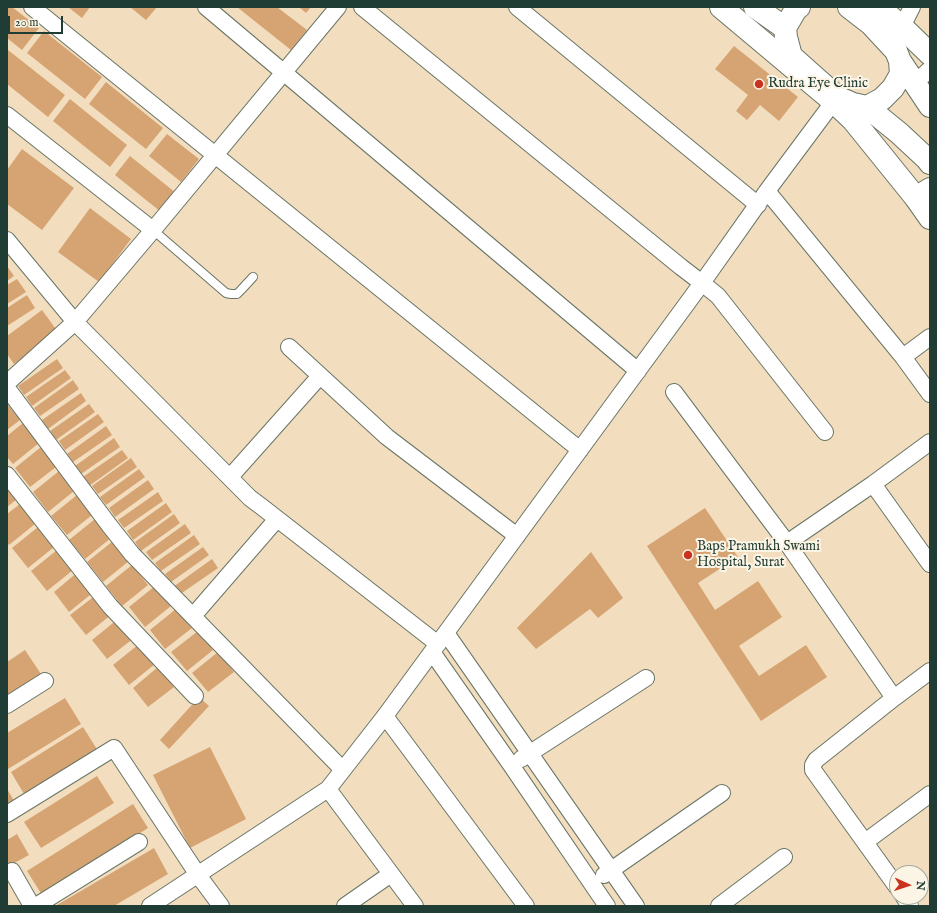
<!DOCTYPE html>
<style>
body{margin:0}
#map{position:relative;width:937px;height:913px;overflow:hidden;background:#f2ddbf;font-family:"IM FELL English",serif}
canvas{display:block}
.frame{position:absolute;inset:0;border:8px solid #1f3d34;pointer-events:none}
.north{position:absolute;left:889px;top:865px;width:40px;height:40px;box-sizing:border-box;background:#fcf5e5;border:1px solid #a4ab9e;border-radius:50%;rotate:93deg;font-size:11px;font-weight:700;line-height:16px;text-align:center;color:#1f3d34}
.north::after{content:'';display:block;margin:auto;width:14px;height:18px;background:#c8321e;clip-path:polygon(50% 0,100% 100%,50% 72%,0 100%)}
.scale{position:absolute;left:8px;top:16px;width:55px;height:18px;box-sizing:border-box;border:2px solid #1f3d34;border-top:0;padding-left:5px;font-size:12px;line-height:14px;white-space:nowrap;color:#1f3d34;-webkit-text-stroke:3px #fcf5e5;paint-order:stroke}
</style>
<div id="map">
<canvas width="937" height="913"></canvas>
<div class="frame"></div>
<div class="north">N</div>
<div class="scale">20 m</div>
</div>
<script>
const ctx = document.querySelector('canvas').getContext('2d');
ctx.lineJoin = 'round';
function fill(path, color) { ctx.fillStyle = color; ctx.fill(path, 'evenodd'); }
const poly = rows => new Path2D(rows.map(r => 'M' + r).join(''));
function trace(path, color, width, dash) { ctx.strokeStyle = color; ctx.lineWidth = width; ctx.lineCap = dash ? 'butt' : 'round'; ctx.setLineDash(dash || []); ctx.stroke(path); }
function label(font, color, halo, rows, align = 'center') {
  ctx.font = font + ' "IM FELL English",serif'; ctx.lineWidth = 4; ctx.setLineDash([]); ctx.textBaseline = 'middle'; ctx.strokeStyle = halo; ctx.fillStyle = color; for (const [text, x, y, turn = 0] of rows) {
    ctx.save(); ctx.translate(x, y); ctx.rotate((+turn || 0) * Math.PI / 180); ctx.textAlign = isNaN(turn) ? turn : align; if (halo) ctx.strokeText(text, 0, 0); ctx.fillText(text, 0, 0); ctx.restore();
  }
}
fill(poly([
 [7,7,12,7,39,28,22,50,7,38],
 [68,7,90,7,82,18],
 [130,7,157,7,146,20],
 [237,7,277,7,307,30,291,50],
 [299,7,311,7,306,13],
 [44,31,102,77,85,99,27,53],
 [734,46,798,97,779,121,760,105,747,120,736,111,748,95,715,69],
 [8,50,65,95,48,117,7,84,7,51],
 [106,82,163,128,146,149,89,104],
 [70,99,127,145,110,167,53,121],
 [167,134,199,159,181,182,149,156],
 [22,149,74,188,42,230,7,204,7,170],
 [130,156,176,193,161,212,115,175],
 [90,208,131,239,99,282,58,252],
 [7,266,14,276,7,281],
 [17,279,26,292,7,304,7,285],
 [27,295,35,308,7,326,7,308],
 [42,310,58,332,14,364,7,354,7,336],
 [57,359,63,368,24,395,18,386],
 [65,370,71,378,32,406,26,397],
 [73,380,79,389,40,416,34,408],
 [81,393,86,401,48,429,42,420],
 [7,404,20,420,7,430],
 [89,404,95,412,56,440,50,431],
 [98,414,104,422,65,450,59,441],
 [23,423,39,443,13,464,7,457,7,436],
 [106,426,112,435,73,462,67,454],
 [114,438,120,447,81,474,75,466],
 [41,447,56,467,30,487,15,468],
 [122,450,128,458,89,486,83,477],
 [131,458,137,467,98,494,92,486],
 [139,469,145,477,106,505,100,497],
 [59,471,74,491,48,512,33,492],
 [148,480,154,489,115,517,109,508],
 [7,486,17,499,7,507],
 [158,492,163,501,124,528,118,520],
 [77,495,92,515,67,535,51,516],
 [166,503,172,512,133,540,127,531],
 [20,504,35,524,9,545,7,542,7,514],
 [705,508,738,557,698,583,715,610,758,581,782,617,739,646,759,676,806,645,827,677,761,721,647,546],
 [174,514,180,523,141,551,135,542],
 [95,519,111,538,85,559,69,540],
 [185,524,191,533,152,560,146,552],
 [38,527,54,547,28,568,12,548],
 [194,535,200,544,161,571,155,563],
 [113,541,129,561,103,582,87,562],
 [203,547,209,555,171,582,165,574],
 [57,550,73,570,47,591,31,571],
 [591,552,623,598,598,618,590,609,536,649,517,628],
 [212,559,218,568,179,595,173,587],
 [132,565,148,585,122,606,106,586],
 [79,571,95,591,69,612,54,592],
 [155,586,171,606,145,627,129,607],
 [96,595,112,614,86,635,70,615],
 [176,609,192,628,165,649,150,630],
 [118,619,134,638,107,659,92,640],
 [198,631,213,650,187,671,171,652],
 [139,644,155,664,129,685,113,665],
 [25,650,41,674,7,697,7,662],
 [218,652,234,672,208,692,192,673],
 [158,667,174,687,148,707,133,688],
 [199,697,209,706,169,749,160,740],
 [65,698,81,724,8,769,7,768,7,733],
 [83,727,100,754,27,799,11,772],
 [210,747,246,819,190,848,153,775],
 [97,776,114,803,41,848,24,822],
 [7,789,16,804,7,809],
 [133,804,148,828,42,895,27,871],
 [17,834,29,855,7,867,7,840],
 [154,848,168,874,114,906,57,906,57,905]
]), '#d6a473');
const lane = poly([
 [153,230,226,293,231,294,237,294,241,290,253,277]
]);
const street = poly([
 [32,7,580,450],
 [206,7,638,371],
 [362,7,681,267,702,283,718,296,825,432],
 [517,7,758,205],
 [902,27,912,7],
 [915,83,930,69],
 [7,115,153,230],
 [767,191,903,357,930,394],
 [7,240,75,322,250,498,262,507,438,644],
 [289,347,387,437,517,536],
 [903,357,930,337],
 [7,383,75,322,153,230,338,7],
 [7,388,109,525,132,554,343,770],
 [674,392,787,543,894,698],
 [7,475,110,606,195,696],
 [230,477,320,376],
 [873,484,930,564],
 [787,543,873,484,930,442],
 [193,616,277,519],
 [446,633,636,906],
 [432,652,511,765,607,906],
 [7,705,45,681],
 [385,716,526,906],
 [521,759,646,678],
 [328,789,415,906],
 [7,814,114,748,198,875,221,906],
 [865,842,930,794],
 [12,871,32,906],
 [604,875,722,793],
 [897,887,813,770,813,765,816,760,894,698,930,671],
 [904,897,910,906],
 [36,906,139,842],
 [150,906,328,789,385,716,702,283,767,191,837,97],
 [345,906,391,874],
 [719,906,784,857]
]);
const secondary = poly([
 [721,7,833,101,853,120,916,198,930,218],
 [879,7,902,27,930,54]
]);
const highway = poly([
 [755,7,785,28],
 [799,7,796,9,785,28,786,37,791,56,837,97,853,104,867,107,882,99,893,88,901,74,900,61,896,51,871,24,849,7],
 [900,61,930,106],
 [867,107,899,133,927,159,930,163],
 [916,198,930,189]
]);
trace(lane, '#697565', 10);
trace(street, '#697565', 18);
trace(secondary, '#697565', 24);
trace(highway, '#697565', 24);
trace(lane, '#fff', 8);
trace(street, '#fff', 16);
trace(secondary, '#fff', 22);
trace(highway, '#fff', 22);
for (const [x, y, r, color] of [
 [759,84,5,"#c8321e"],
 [688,555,5,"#c8321e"]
]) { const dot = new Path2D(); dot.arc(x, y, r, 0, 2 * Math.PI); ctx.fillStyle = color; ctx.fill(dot); trace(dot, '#fcf5e5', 1.5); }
label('14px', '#1f3d34', '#fcf5e5', [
 ["Rudra Eye Clinic",768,84],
 ["Baps Pramukh Swami",697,547],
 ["Hospital, Surat",697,563]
], 'left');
</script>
